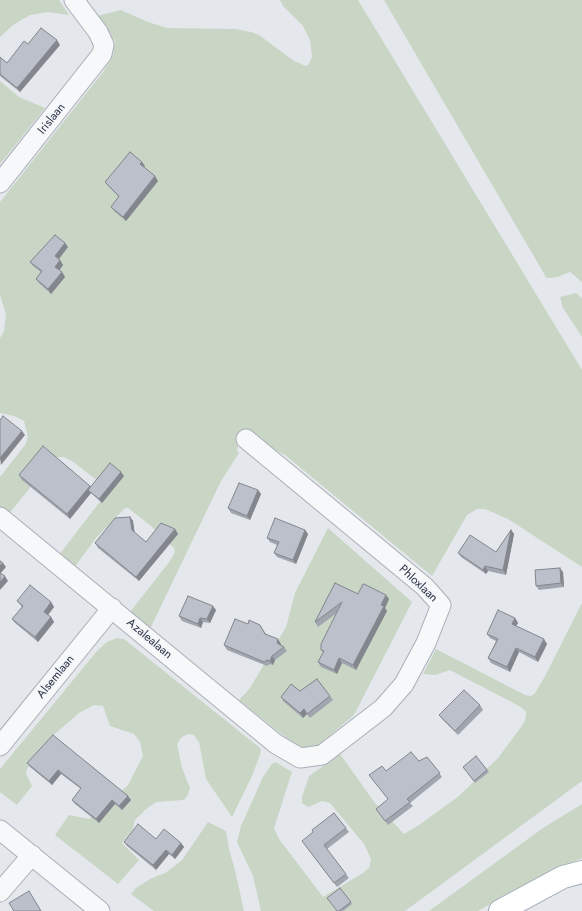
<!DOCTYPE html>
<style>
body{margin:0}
canvas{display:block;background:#e4e7ec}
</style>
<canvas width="582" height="911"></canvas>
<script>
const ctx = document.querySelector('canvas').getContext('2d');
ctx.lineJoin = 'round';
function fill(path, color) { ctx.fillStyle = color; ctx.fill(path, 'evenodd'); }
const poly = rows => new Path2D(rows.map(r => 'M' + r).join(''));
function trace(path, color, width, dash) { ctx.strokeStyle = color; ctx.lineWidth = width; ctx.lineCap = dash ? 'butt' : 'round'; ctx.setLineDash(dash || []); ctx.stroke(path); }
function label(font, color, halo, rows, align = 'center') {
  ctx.font = font + ' Jost,sans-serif'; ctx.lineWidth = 3.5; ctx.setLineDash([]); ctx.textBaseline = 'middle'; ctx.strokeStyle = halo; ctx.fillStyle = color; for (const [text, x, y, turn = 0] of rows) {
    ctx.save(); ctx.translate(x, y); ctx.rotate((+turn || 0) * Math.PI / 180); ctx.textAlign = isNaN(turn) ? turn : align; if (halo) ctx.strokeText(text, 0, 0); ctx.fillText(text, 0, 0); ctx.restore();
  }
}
fill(poly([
 [0,0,59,0,69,15,48,12,30,15,13,25,0,37],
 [280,0,358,0,582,370,582,567,508,519,485,509,477,509,467,515,432,576,285,455,248,435,238,446,237,450,239,453,221,481,150,629,130,612,170,561,175,552,174,548,151,526,128,508,125,508,96,538,74,568,59,555,105,495,103,485,72,461,64,457,55,457,8,515,0,508,0,477,25,445,28,437,24,421,14,416,0,413,0,338,4,331,6,314,0,295,0,202,103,72,113,56,115,41,97,16,121,10,148,22,167,28,236,29,251,32,259,35,294,61,306,66,309,64,312,57,310,40,303,26,283,6],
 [384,0,582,0,582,282,570,272,557,277,548,278,546,277],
 [0,81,19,97,45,108,0,164],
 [576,293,582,298,582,337,563,308,560,297],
 [328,528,412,602,354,715,314,749,303,750,295,745,239,700,250,688,286,627,295,593],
 [582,603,582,781,405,911,261,911,253,876,237,842,241,826,263,777,272,764,275,762,292,772,274,828,279,839,323,897,363,873,369,868,371,859,364,844,330,803,322,801,308,807,302,803,302,797,309,776,340,754,375,803,404,834,419,825,459,796,498,758,524,723,526,716,526,712,521,707,450,670,435,675,423,674,436,649,525,695,531,696,535,693,544,678],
 [117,638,124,639,260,748,261,752,252,776,232,817,206,779,199,742,194,735,188,734,181,738,177,744,182,768,190,788,188,795,184,800,156,802,145,810,135,820,133,829,122,843,139,860,118,884,55,835,69,815,89,819,128,785,143,756,140,742,134,734,110,726,103,706,94,705,79,713,49,739,27,769,26,774,32,786,17,805,0,792,0,769,97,651,107,642],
 [582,804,582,858,538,878,478,911,429,911,543,828],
 [208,822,226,831,229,849,235,870,244,911,154,911,131,894,136,888,150,879,167,872,182,860]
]), '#c9d6c5');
const minor = poly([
 [0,183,102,54,104,45,98,32,74,0],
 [0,517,276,744,300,758,322,755,383,708,404,684,426,643,441,605,425,587,246,439],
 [0,746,112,608],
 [0,830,100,911],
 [0,892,32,855]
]);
const major = poly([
 [500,911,563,877,582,872]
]);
trace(minor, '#a9aeb7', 21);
trace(major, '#a3abb8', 24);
trace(minor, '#f7f8fa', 19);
trace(major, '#fff', 22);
fill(poly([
 [28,44,60,45,20,92,0,76,0,57,7,63],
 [142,162,145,166,144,167,158,181,126,221,114,211,111,207,119,197,108,186,105,182],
 [68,247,59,259,63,265,59,270,62,272,65,277,51,294,39,283,36,279,41,272,33,266,30,262],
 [19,475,91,487,124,476,102,503,91,493,70,519,22,480],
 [258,490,261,494,250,520,231,513,228,508],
 [130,517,133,521,134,533,146,542,175,529,178,534,139,581,98,548,95,543],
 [305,530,308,534,296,564,277,557,274,553,277,545,270,542,267,538],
 [511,530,514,534,506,575,488,571,486,574,461,557,458,553,496,552],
 [563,572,564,587,539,590,536,586],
 [335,583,358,594,386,595,389,599,385,608,387,611,356,670,342,663,337,674,321,667,318,662,323,652,321,650,337,613,318,627,315,622],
 [17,601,51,602,54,607,48,615,51,617,54,622,38,642,15,623,12,619,22,607],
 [216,610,210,623,203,622,201,628,182,621,179,616],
 [515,618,518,623,516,626,547,644,538,662,519,652,510,672,491,663,488,658,496,641,490,638,487,634],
 [248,624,260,625,266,634,281,644,281,645,284,647,287,651,275,660,273,665,270,664,267,666,227,650,224,645],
 [317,679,333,700,310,718,307,714,303,718,284,702,281,697,300,691],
 [480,705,483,710,458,735,442,719,439,715],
 [53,735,128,796,131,800,122,810,115,804,99,823,75,804,72,800,81,789,61,774,52,785,30,767,27,763],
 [476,756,489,772,475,783,463,767],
 [427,757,442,777,410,803,413,806,388,825,376,809,388,800,386,771,419,761],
 [334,813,349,832,327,849,349,878,337,887,305,845],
 [156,839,181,843,184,847,175,859,169,854,156,870,127,846,124,842],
 [340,888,352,904,343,911,337,911]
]), '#a1a5ae');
fill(poly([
 [57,40,60,45,20,92,17,88],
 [142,162,145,166,143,168,140,164],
 [155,176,158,181,126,221,123,217],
 [65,243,68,247,58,260,55,256],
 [60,260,63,265,58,272,55,267],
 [62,272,65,277,51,294,48,289],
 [22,431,25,435,1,465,0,458],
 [121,472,124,476,102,503,99,499],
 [90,486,93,490,88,490,91,493,70,519,67,514],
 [258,490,261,494,250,520,247,516],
 [130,517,133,521,135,535,132,530],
 [175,529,178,534,139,581,136,577],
 [305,530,308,534,296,564,293,560],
 [511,530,514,534,506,575,503,570],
 [3,563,6,567,0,574,0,566],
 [485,566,488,571,486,574,483,570],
 [560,568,563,572,564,587,561,583],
 [5,576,8,581,0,590,0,582],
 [386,595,389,599,385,608,387,611,356,670,353,665],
 [51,602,54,607,47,616,44,612],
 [213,606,216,610,210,623,207,619],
 [51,617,54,622,38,642,35,637],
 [200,618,203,622,201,628,198,624],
 [515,618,518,623,515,628,512,624],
 [278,639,281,644,280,648,277,643],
 [544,639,547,644,538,662,535,657],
 [516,648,519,652,510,672,507,667],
 [272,656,275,660,273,665,270,661],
 [339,658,342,663,337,674,334,670],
 [304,709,307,714,303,718,300,713],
 [58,770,61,774,52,785,49,781],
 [128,796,131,800,122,810,119,806],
 [112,800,115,804,99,823,96,819],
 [181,843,184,847,175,859,172,855],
 [166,850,169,854,156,870,153,865]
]), '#83868d');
const building = poly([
 [41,28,57,40,17,88,0,74,0,57,7,63,24,41,28,44,41,28],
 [130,152,142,162,140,164,155,176,123,217,111,207,119,196,105,182,130,152],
 [55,235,65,243,55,256,60,260,55,267,62,272,48,289,36,279,42,271,30,262,55,235],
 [3,416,22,431,0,458,0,420,3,416],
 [43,446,90,486,67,514,19,475,43,446],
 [110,463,121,472,99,499,88,490,110,463],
 [239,483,258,490,247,516,228,508,239,483],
 [130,517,132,530,146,542,161,523,175,529,136,577,95,543,115,518,130,517],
 [275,518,305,530,293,560,274,553,279,542,267,538,275,518],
 [511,530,503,570,485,566,483,570,458,553,470,535,496,552,511,530],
 [0,561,3,563,0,566,0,561],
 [560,568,561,583,536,586,535,570,560,568],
 [0,573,5,576,0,582,0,573],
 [335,583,358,594,363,584,364,584,386,595,381,605,384,606,353,665,339,658,334,670,318,662,324,651,321,650,321,644,342,602,315,622,335,583],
 [30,585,51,602,44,612,51,617,35,637,12,619,23,606,17,601,30,585],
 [188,596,213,606,207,619,200,618,198,624,179,616,188,596],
 [498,610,515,618,512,624,544,639,535,657,516,648,507,667,488,658,498,639,487,634,498,610],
 [235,619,248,624,249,620,260,625,265,634,278,639,277,643,284,647,272,656,270,661,267,660,264,662,224,645,235,619],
 [317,679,330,696,307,714,304,709,300,713,281,697,291,684,300,691,317,679],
 [464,690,480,705,455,731,439,715,464,690],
 [53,735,128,796,119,806,112,800,96,819,72,800,81,788,58,770,49,781,27,763,53,735],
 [411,752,419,761,427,757,440,773,407,799,410,802,385,821,376,809,388,799,369,775,382,766,386,771,411,752],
 [476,756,487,770,474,781,463,767,476,756],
 [334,813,346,828,324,845,346,874,334,883,302,841,313,832,312,830,334,813],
 [138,824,156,839,164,829,181,843,172,855,166,850,153,865,124,842,138,824],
 [340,888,351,902,339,911,337,911,327,898,340,888],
 [29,891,41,911,14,911,9,903,29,891]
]);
fill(building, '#bbc0ca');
trace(building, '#83868d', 1);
label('12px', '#2b3445', '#f4f6f9', [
 ["Irislaan",52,119,-51],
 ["Phloxlaan",418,584,43],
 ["Azalealaan",149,639,40],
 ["Alsemlaan",56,677,-51]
]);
</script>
